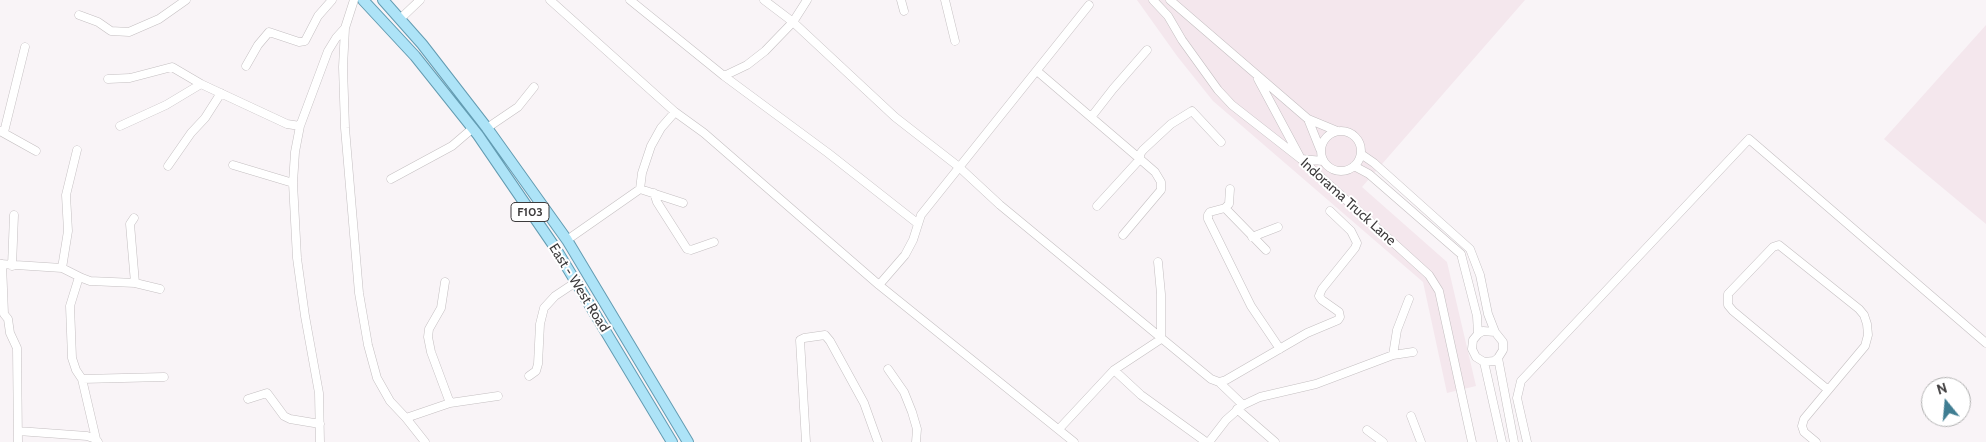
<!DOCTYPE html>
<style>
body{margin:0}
#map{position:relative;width:1986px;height:442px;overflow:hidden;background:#f9f4f7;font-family:Cabin,sans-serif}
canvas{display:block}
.north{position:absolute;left:1921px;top:377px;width:50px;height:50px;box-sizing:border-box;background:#fff;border:1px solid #b1b1b1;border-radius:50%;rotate:343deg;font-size:14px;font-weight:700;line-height:20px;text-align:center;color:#3d3b3c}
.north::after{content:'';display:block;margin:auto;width:18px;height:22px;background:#3f7d92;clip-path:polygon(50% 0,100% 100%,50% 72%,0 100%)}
</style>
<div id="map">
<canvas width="1986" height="442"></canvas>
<div class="north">N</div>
</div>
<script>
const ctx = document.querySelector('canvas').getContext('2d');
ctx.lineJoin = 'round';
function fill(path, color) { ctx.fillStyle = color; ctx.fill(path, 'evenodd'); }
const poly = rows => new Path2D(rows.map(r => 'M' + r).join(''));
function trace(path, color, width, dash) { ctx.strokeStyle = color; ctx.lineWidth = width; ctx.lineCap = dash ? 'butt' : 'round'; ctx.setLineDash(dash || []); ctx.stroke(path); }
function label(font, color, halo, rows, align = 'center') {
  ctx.font = font + ' Cabin,sans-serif'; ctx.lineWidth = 4; ctx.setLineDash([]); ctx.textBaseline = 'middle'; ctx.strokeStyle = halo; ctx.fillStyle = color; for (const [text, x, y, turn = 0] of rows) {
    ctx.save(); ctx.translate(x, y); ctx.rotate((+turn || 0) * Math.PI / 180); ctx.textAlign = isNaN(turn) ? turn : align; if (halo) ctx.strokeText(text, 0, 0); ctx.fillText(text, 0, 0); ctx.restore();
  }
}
fill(poly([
 [1137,0,1525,0,1362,187,1447,262,1476,386,1447,393,1423,282,1213,101,1177,56],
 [1986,25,1986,224,1884,139]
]), '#f4e7ed');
const minor = poly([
 [354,0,345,28,343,67,345,128,359,293,368,345,377,378,390,401,406,418,425,442],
 [550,0,675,112,704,133,879,285,1074,442],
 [630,0,724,76,828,153,917,223],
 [764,0,793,22,895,117,959,167,1000,205,1211,379,1219,382,1226,380,1307,333,1338,320,1340,317,1339,312,1322,300,1319,296,1322,289,1355,248,1357,243,1351,231,1330,211],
 [901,0,904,11],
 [945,0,955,41],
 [1153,0,1168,16,1182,40,1218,90,1232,105,1301,159,1429,275,1439,291,1472,442],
 [1170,0,1308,119,1337,131],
 [79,15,98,22,111,31,129,32,159,19,186,0],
 [400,19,420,0],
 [246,66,258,45,269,32,299,42,305,41,318,16,332,0],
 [1037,71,1140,159,1155,172,1161,182,1161,190,1123,235],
 [724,76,747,65,765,51,793,22,807,0],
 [108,79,130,78,172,67,201,84,287,124,300,126],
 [1258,79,1301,159,1323,161],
 [1092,116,1113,89,1147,50],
 [1308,119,1320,149],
 [120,126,166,105,201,84],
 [487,128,518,107,534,87],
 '1321 151a20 20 0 1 1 40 0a20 20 0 1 1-40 0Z',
 [0,131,36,151],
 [4,132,25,47],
 [1361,154,1374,163,1470,249,1480,275,1488,314,1495,332],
 [233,165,293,183],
 [168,166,191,133,205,118,221,93],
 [1354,166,1369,174,1461,254,1477,316,1478,334],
 [391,179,452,146,473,128],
 [640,189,683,203],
 [1230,189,1229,204,1225,208,1210,212,1208,215,1208,219,1251,306,1280,349],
 [654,193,657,202,687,249,691,250,714,242],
 [1097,206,1140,159,1140,154,1143,150,1171,124,1192,111,1221,142],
 [1225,208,1266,250],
 [134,218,130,224,135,283],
 [1252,237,1278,227],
 [567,240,640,189,642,173,651,146,661,128,675,112],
 [1158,262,1161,294,1161,339],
 [0,264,62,268,82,278,90,281,135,283,160,289],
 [2,264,4,314,8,319,10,333,17,348,18,442],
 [12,266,14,215],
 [62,268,68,231,66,195,77,150],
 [79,277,70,306,72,358,76,370,82,379,96,439],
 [445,282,441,308,429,329,428,337,431,352,450,403],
 [879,285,905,255,913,240,921,215,1089,5],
 [1393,355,1397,330,1409,299],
 [1498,358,1514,442],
 [1484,362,1494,361,1498,358,1503,350,1503,342,1495,332,1483,331,1478,334,1473,340,1472,349,1476,357,1484,362,1502,442],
 [888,369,904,392,912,412,917,429,916,442],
 [1114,370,1141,395,1206,442],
 [529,376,536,371,538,364,540,324,544,308,555,296,576,282],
 [82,379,164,377],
 [1219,382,1243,405],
 [248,399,267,393,284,416,290,419,320,424],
 [1237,409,1275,442],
 [1411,416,1421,442],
 [406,418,450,403,498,396],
 [1059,429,1114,370,1161,339],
 [1367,430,1383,442],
 [18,431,87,436,96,439,98,442],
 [320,442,319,393,305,316,297,258,293,183,295,152,300,126,328,51,336,38,345,28],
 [806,442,800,340,804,338,825,335,830,341,864,403,878,442],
 [1209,442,1226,420,1243,405,1260,397,1316,384,1393,355,1413,352],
 [1527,442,1517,398,1521,381,1749,139,1986,343],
 [1816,442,1804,432,1802,426,1804,419,1865,346,1868,335,1867,324,1864,315,1859,309,1779,245,1773,247,1728,294,1728,305,1733,311,1827,389]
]);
const major = poly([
 [363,0,415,56,478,135,556,249,672,442],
 [383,0,422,44,487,128,567,240,688,442]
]);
trace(minor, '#c4bfc1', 9);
trace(major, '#639cb2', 12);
trace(minor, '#fff', 8);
trace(major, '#ade3f7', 10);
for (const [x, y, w] of [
 [530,212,38]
]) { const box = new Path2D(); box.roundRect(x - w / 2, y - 9.5, w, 19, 4); ctx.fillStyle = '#fff'; ctx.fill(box); trace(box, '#3d3b3c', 1); }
label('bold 12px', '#3d3b3c', null, [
 ["F103",530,212]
]);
label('14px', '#3d3b3c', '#fff', [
 ["Indorama Truck Lane",1348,202,42],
 ["East - West Road",579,288,58]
]);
</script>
